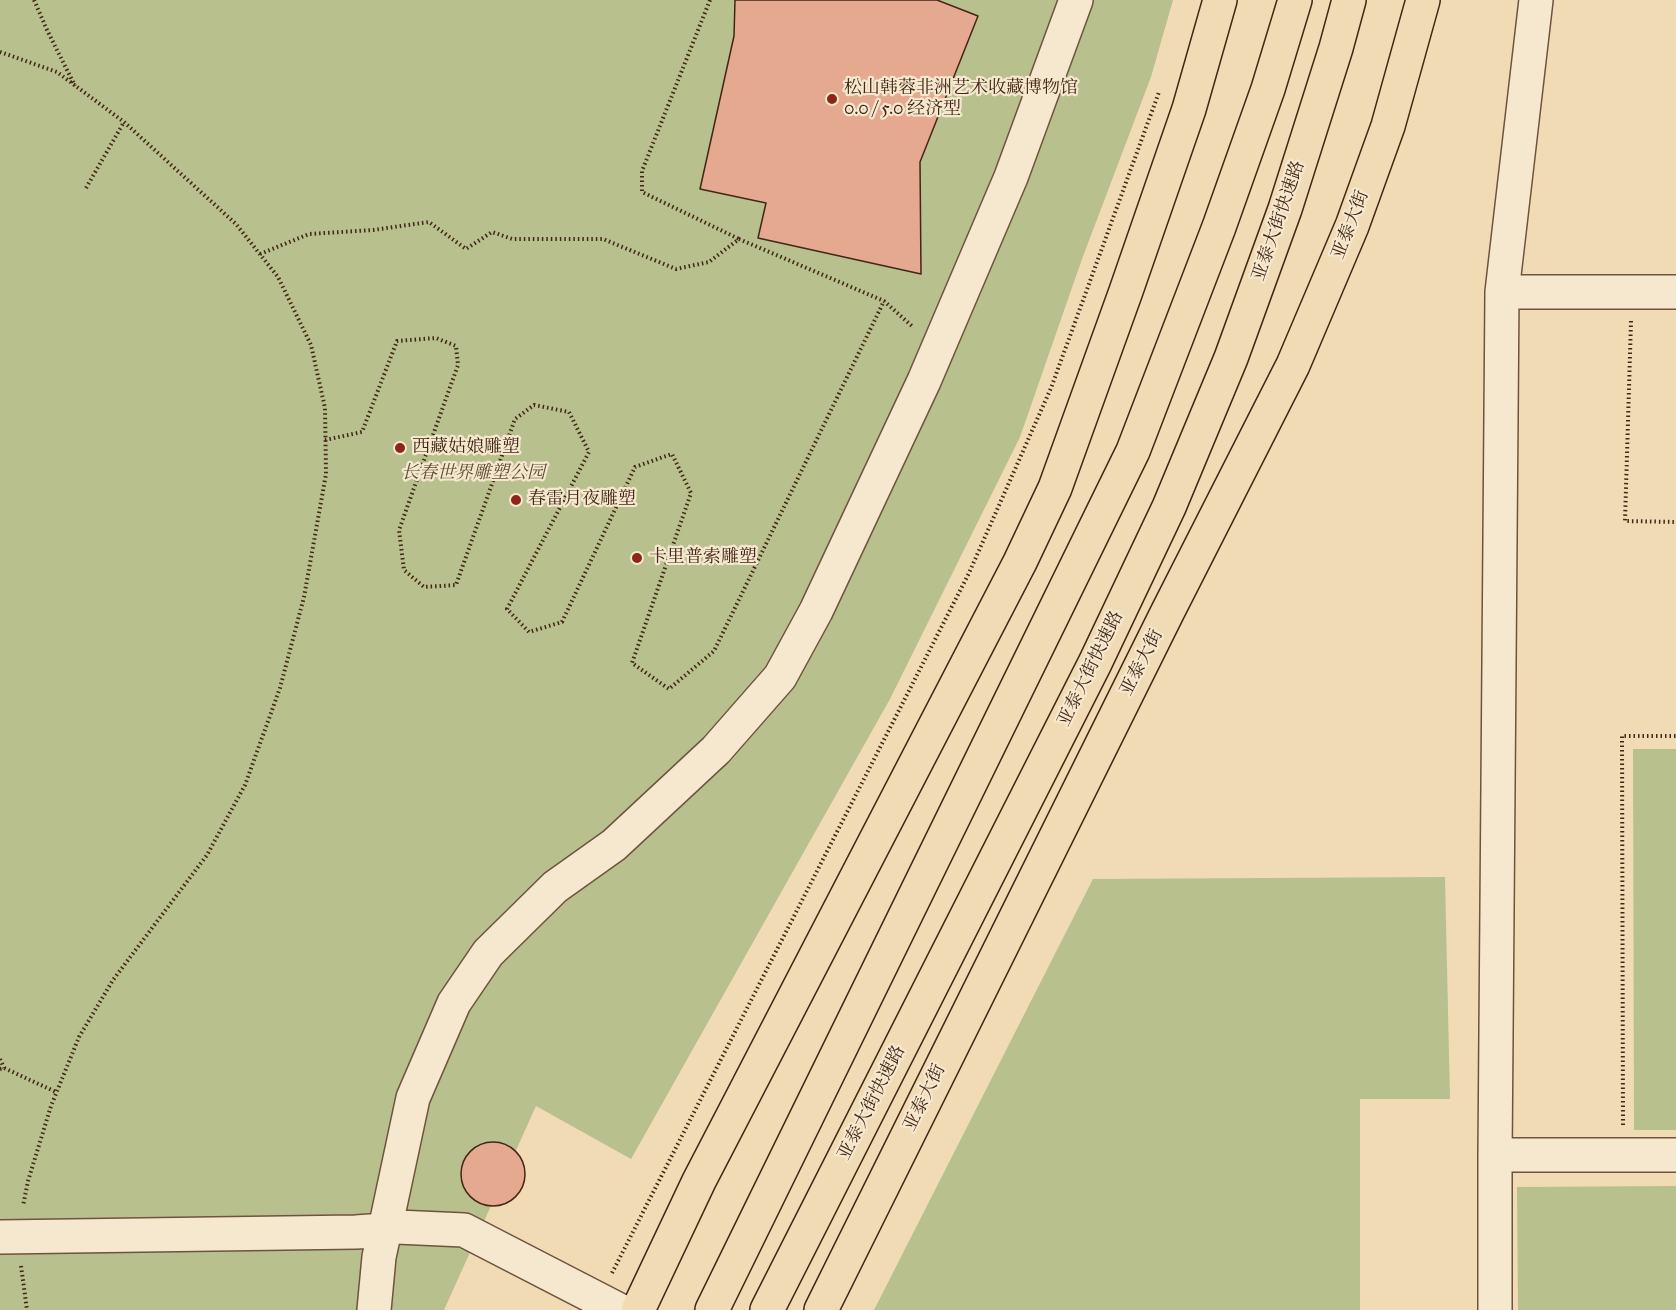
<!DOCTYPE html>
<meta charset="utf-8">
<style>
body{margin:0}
canvas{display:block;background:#f0dbb4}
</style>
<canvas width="1676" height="1310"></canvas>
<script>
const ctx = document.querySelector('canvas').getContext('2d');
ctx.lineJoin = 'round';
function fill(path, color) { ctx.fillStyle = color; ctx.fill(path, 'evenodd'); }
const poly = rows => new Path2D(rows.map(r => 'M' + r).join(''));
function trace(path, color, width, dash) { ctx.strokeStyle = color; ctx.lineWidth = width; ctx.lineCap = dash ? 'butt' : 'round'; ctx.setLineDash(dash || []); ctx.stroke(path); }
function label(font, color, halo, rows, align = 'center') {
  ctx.font = font + ' "IM FELL Great Primer","Noto Serif SC",serif'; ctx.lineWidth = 4.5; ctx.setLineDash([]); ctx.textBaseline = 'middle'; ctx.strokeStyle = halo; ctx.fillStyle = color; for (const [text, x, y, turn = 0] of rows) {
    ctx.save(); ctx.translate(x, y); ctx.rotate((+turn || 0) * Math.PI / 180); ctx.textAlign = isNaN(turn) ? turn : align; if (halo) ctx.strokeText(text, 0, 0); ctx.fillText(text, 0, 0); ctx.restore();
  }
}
fill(poly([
 [0,0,1173,0,1151,77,1082,259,1020,437,890,699,631,1159,536,1106,444,1310,0,1310],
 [1633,749,1676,749,1676,1130,1634,1130],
 [1445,877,1450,1099,1360,1099,1360,1310,874,1310,1093,879],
 [1676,1186,1676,1310,1518,1310,1517,1187]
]), '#b8c08e');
const building = poly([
 [735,0,937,0,978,16,920,162,921,274,758,238,766,203,700,189,734,36,735,0],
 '461 1174a32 32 0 1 1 64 0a32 32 0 1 1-64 0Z'
]);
fill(building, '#e5a98f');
trace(building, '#422616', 1.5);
const minor = poly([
 [1502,292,1676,292],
 [1495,1155,1676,1155],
 [0,1237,356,1232,384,1230,397,1227,464,1230,619,1310],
 [374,1310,379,1257,413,1098,454,1003,488,953,555,887,614,845,716,750,780,677,816,611,924,381,1011,177,1076,0],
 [1495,1310,1495,1155,1502,292,1536,0]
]);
const major = poly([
 [638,1310,699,1181,1020,562,1055,488,1126,291,1189,109,1220,0],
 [821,1310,1167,613,1293,365,1352,226,1388,126,1423,0]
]);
const highway = poly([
 [712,1310,1133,451,1219,227,1268,89,1295,0],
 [767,1310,1095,663,1169,507,1231,358,1285,209,1336,48,1349,0]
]);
trace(minor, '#6e533e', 36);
trace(major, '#422616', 36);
trace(highway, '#422616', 36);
trace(poly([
 [34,0,47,30,75,86],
 [710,0,642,171,642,192,739,239],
 [0,52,57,72,124,122,236,224,278,277,311,345,325,408,326,474,304,597,280,688,245,785,207,855,113,980,79,1037,51,1106,28,1181,23,1206],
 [86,188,124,122],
 [260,254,309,234,373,230,429,222,466,249,492,232,512,239,603,239,676,269,709,262,739,239,884,301,913,327],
 [1631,321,1625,521,1676,522],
 [325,440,362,432,397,341,436,338,456,346,458,365,399,530,404,570,424,587,456,585,515,419,534,405,569,412,589,452,507,609,529,632,562,622,635,467,672,454,691,493,632,663,669,689,714,651,884,301],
 [0,1059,4,1068],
 [0,1069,4,1068,56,1092],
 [1623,1125,1622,736,1676,736],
 [21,1266,27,1310],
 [612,1273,969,573,1051,388,1159,92]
]), '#422616', 4, [1.5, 3]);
trace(minor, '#f5e8ce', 33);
trace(major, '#f0dbb4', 33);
trace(highway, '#f0dbb4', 33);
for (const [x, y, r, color] of [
 [832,99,6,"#8f2418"],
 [400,448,6,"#8f2418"],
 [516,500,6,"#8f2418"],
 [637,558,6,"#8f2418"]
]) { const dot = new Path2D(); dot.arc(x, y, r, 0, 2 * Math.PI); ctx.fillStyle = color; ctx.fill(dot); trace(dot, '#f5e8ce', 2); }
label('18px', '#422616', '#f5e8ce', [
 ["松山韩蓉非洲艺术收藏博物馆",844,89],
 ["0.0 / 5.0 经济型",844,110],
 ["西藏姑娘雕塑",412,448],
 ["春雷月夜雕塑",528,500],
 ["卡里普索雕塑",649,558]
], 'left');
label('18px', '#422616', '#f5e8ce', [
 ["亚泰大街快速路",1279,221,-71],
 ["亚泰大街",1351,225,-69],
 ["亚泰大街",1142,663,-63],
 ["亚泰大街快速路",1091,669,-64],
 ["亚泰大街",925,1098,-64],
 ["亚泰大街快速路",872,1103,-63]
]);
label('italic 18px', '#604c34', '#f5e8ce', [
 ["长春世界雕塑公园",473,474]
]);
</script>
